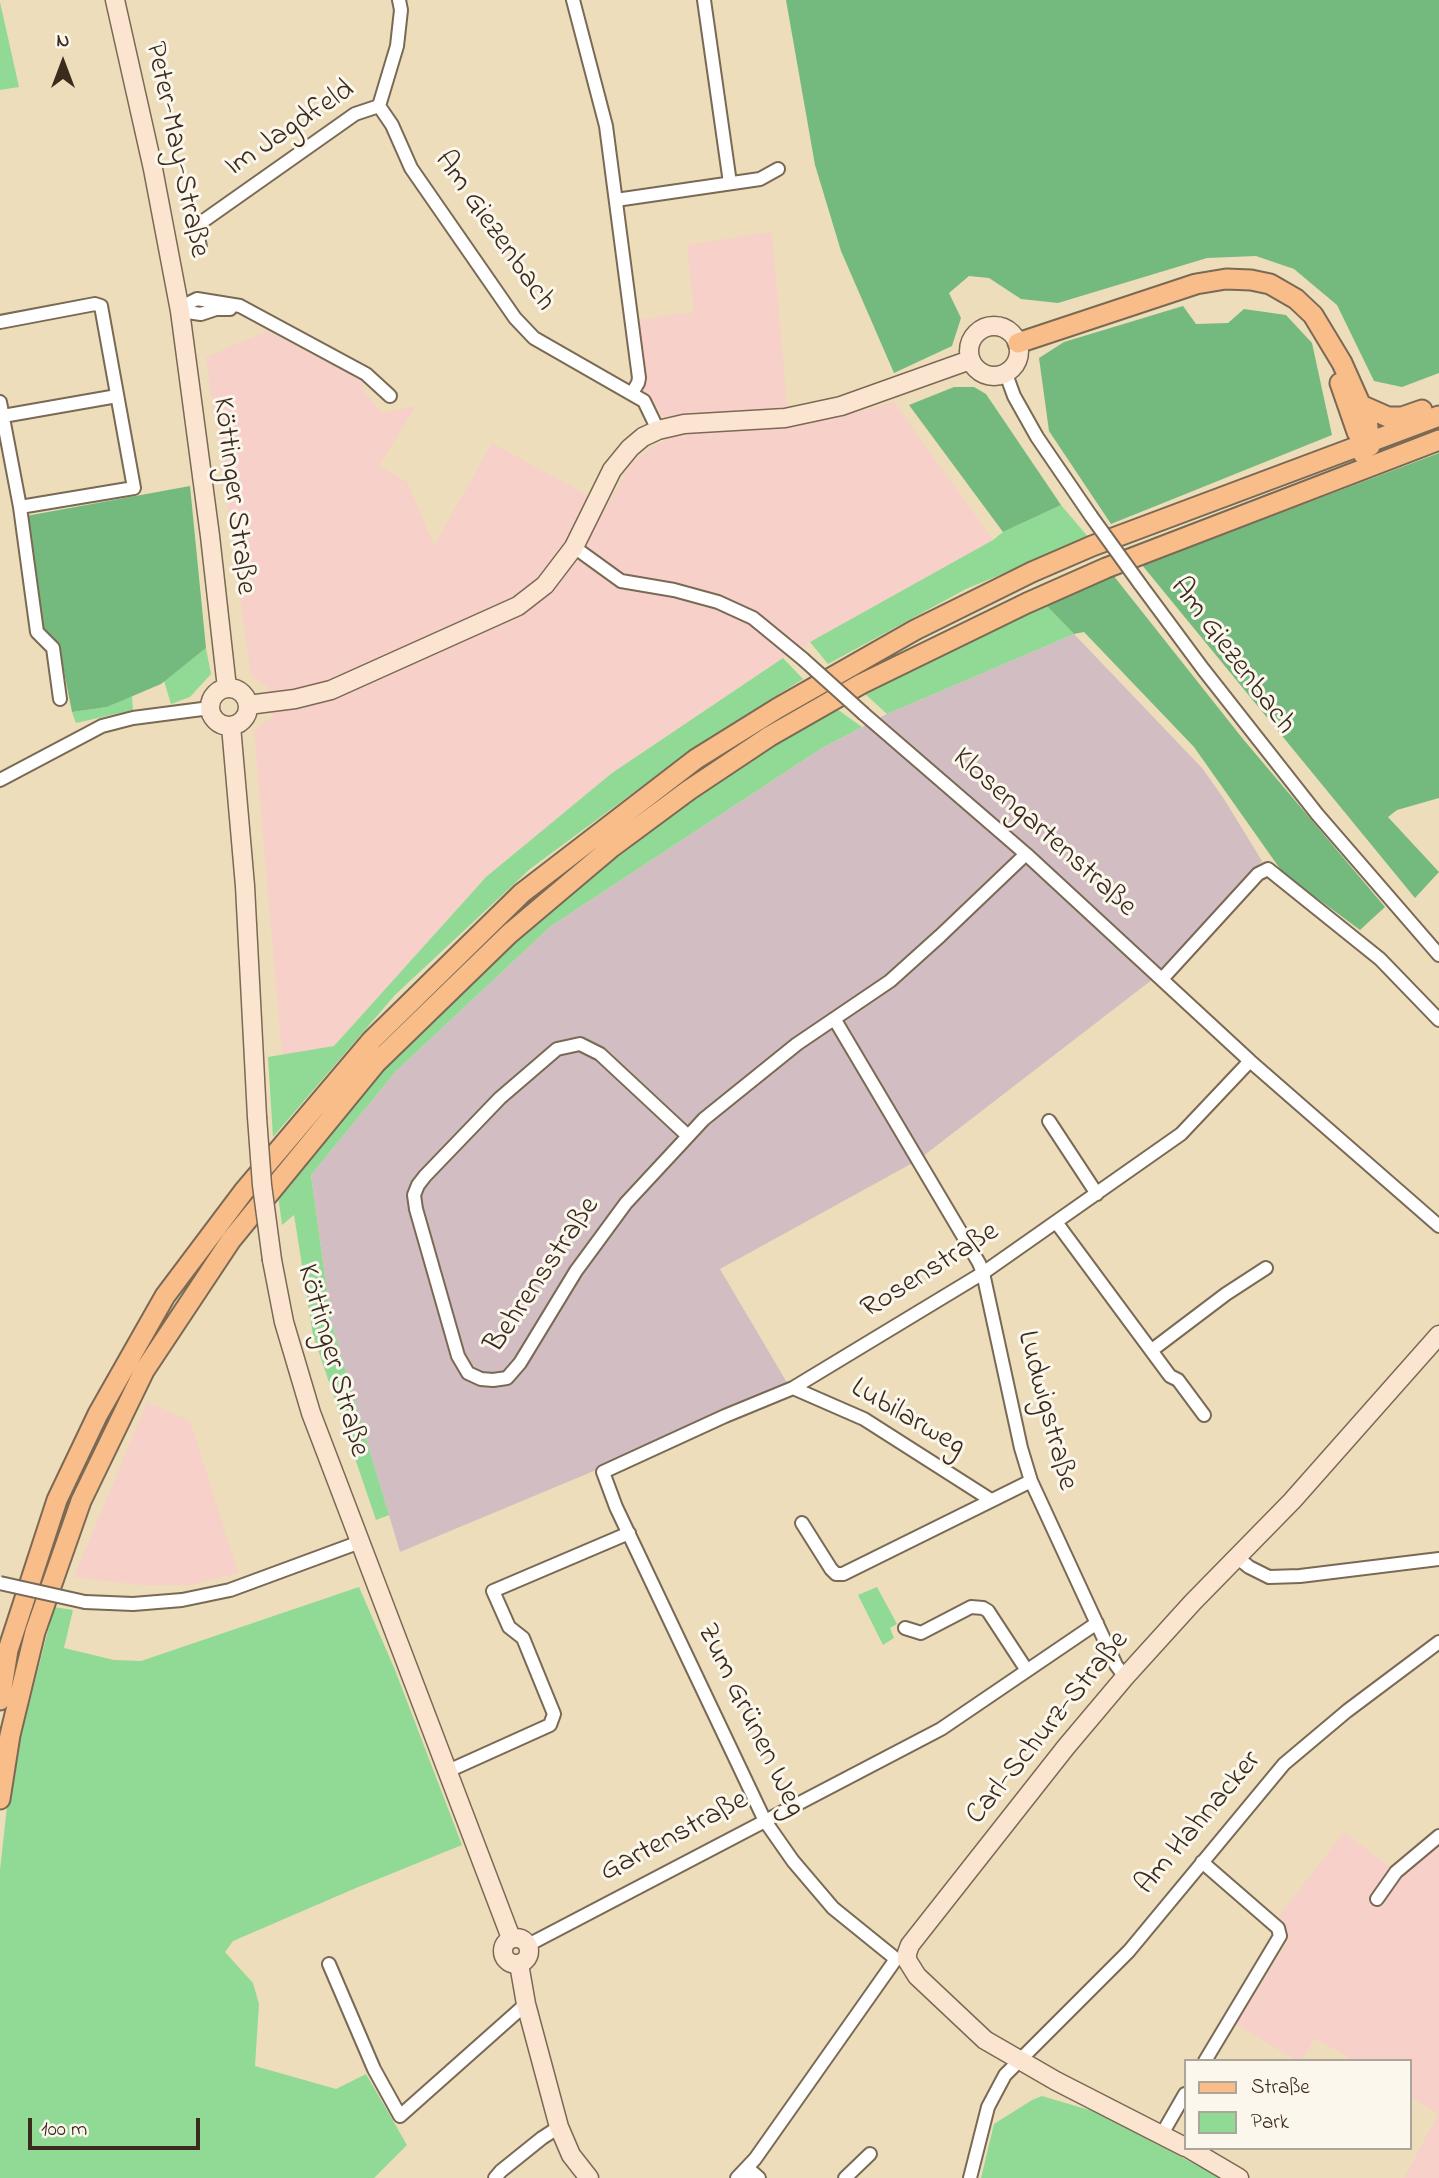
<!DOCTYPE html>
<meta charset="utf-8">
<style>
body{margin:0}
#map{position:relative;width:1439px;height:2178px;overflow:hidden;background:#edddba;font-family:"Indie Flower",sans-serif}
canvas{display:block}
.legend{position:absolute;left:1184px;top:2059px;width:228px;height:91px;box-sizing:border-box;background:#fbf7ec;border:2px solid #aea59a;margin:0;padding:9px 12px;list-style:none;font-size:21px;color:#3b2a1e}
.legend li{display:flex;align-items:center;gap:14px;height:35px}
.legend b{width:35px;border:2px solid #aea59a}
.north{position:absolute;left:28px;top:28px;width:70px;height:70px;-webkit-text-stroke:5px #fbf7ec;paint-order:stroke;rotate:0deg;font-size:19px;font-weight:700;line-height:28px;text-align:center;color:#3b2a1e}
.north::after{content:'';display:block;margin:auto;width:24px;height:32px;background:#3b2a1e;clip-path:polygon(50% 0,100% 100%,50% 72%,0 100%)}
.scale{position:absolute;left:28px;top:2118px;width:172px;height:32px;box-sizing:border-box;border:4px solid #3b2a1e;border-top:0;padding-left:9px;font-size:21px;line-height:24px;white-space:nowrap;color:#3b2a1e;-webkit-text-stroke:5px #fbf7ec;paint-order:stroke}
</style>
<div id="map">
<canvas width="1439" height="2178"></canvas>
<ul class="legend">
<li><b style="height:9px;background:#f8bd89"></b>Straße</li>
<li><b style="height:19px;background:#91da95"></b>Park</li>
</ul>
<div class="north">N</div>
<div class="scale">100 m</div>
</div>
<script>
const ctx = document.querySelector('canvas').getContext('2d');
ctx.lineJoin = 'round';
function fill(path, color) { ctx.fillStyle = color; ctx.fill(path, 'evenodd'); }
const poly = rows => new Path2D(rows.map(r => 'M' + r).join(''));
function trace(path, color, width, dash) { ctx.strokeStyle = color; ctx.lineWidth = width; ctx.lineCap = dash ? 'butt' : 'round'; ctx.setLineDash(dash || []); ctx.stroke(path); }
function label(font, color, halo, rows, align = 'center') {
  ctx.font = font + ' "Indie Flower",sans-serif'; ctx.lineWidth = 6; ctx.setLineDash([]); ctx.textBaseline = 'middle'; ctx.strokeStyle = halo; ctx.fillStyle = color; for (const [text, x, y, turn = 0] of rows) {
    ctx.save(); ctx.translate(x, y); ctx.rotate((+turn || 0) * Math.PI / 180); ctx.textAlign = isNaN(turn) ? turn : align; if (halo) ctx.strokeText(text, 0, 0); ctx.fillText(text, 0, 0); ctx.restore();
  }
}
fill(poly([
 [772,232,787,405,791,425,859,412,894,402,993,540,783,658,612,773,486,877,334,1046,282,1055,254,730,272,717,273,705,268,687,251,676,206,357,267,331,364,381,364,392,382,413,416,406,379,466,407,482,434,546,492,443,607,506,630,465,653,446,678,435,642,389,645,374,637,320,694,312,687,245],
 [147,1402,190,1421,238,1573,190,1585,141,1585,74,1577],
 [1344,1832,1400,1875,1439,1841,1439,2178,1404,2178,1438,2114,1409,2096,1409,2061,1346,2061,1348,2057,1315,2038,1301,2061,1297,2061,1236,2024,1288,1941,1287,1930,1278,1917]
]), '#f7d0ca');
fill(poly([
 [1074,634,1202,768,1224,799,1262,861,1166,969,918,1160,720,1269,789,1386,601,1468,400,1552,331,1321,311,1175,396,1071,551,926,822,748,887,714]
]), '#d2bec2');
fill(poly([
 [0,2,19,87,0,90],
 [1061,505,1089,538,966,589,828,664,810,642,993,540,1003,532],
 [1045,604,1074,634,887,714,863,692],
 [206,648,211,674,190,697,171,704,164,681],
 [783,658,803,679,698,745,530,869,395,995,273,1137,268,1057,334,1046,486,877,612,773],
 [132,696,133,710,76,723,72,712,107,707],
 [837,709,862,727,822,748,551,926,396,1071,311,1175,331,1321,389,1515,376,1520,313,1335,294,1215,282,1225,278,1195,380,1071,481,971,595,874,732,771],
 [359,1587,395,1670,462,1845,356,1888,233,1941,225,1952,253,1983,259,2004,255,2066,336,2089,366,2074,407,2145,374,2178,0,2178,0,1870,10,1779,54,1607,73,1610,64,1648,114,1660,141,1661],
 [877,1587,897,1624,890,1628,894,1638,883,1645,858,1595],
 [1042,2096,1096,2112,1221,2178,981,2178,994,2124,1032,2100]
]), '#91da95');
fill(poly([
 [786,0,1439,0,1439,373,1402,387,1374,381,1337,305,1294,269,1256,256,1207,258,1058,303,1021,299,989,278,969,276,949,293,961,318,952,346,894,373,841,251,815,165],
 [1183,306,1196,324,1228,323,1244,309,1286,315,1312,343,1332,435,1111,524,1049,431,1039,358,1064,342],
 [954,387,974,387,986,394,1061,505,1003,532,909,405],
 [1439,453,1439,798,1397,810,1388,817,1439,872,1415,898,1142,565],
 [190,486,206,648,161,684,107,707,72,712,59,646,44,629,26,516],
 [1113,575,1243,739,1385,907,1360,930,1283,873,1194,747,1084,632,1074,634,1045,604]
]), '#74ba7e');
const street = poly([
 [573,0,606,126,639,378,638,383,632,393],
 [704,0,730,183],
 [379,106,392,125,411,168,515,318,534,338,644,401,658,430],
 [616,200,760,179,778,169],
 [200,247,197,232,199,224,355,114,379,106,397,46,401,10,399,0],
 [180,311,187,304,197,299,240,306,366,374,390,396],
 [180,311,201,314,216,309,230,309],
 [0,322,95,304,101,306,134,488,20,507],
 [1006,374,1014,396,1037,437,1091,516],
 [0,402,20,507,37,632,53,648,60,699],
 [3,416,117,396],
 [574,547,621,581,674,590,718,602,753,618,803,659],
 [1140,584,1203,669,1317,814,1439,955],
 [864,714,1026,854,1250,1061,1439,1226],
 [0,780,102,726,133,718,210,708],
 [1162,979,1258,874,1268,869,1380,959,1439,1020],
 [835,1020,979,1263,983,1273,1021,1448,1031,1481,1116,1665,1125,1677],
 [1049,1121,1097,1194],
 [688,1136,600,1054,580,1044,557,1049,500,1098,425,1176,418,1185,414,1195,416,1209,458,1356,468,1373,481,1379,493,1380,507,1378,520,1363,576,1271,626,1203,704,1119,797,1044,890,981,940,936,1026,854],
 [1056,1222,1170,1376,1178,1380,1204,1415],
 [1152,1350,1226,1294,1266,1268],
 [793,1388,864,1419,991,1500],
 [802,1523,831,1569,836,1574,843,1574,1031,1481],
 [1238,1558,1249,1567,1269,1577,1300,1576,1439,1559],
 [85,1602,133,1604,182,1600,230,1590,360,1542],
 [905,1628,921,1633,971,1607,983,1608,988,1611,1026,1669],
 [448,1771,550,1725,554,1714,523,1638,509,1627,493,1591,629,1533],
 [1202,1862,1278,1928,1280,1936,1205,2061],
 [1377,1899,1396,1872,1439,1836],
 [528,1945,941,1729,1097,1623],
 [896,1959,833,1908,793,1861,765,1821,616,1507,603,1472,725,1416,793,1388,983,1273,1181,1134,1250,1061],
 [329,1964,374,2069,400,2116,526,2004],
 [1162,2134,1185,2094],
 [495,2178,501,2171,542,2138,559,2127],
 [737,2178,755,2159,896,1959],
 [742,2178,750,2170,759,2178],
 [845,2178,870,2154],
 [970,2178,988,2107,1005,2075,1129,1951,1284,1764,1347,1711,1439,1642]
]);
const secondary = poly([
 [115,0,153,169,180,311,210,536,227,688],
 '969 351a25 25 0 1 1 50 0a25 25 0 1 1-50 0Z',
 '210 707a19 19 0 1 1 38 0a19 19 0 1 1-38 0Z',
 [248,705,295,699,331,690,518,606,545,585,574,547,612,470,630,448,643,437,658,430,684,424,785,418,841,406,970,360],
 [231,726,245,886,257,1117],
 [272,1260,284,1322,311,1413,511,1938],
 '503 1951a13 13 0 1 1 26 0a13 13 0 1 1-26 0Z',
 [519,1964,526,2004,559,2127,571,2155,589,2178],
 [1185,2147,1056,2081,985,2040,917,1976,907,1960,907,1953,910,1945,1066,1747,1125,1677,1193,1602,1292,1501,1439,1335],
 [1188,2148,1239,2178]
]);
const primary = poly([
 [1018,343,1196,284,1226,279,1251,280,1270,284,1296,299,1313,315,1342,363,1367,419,1369,436,1363,454],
 [1340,383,1357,432,1362,440,1370,446],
 [1363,406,1388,417,1402,417,1422,410],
 [0,1700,8,1650,57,1500,98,1414,165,1296,244,1191,372,1040,522,893,696,759,778,708,915,630,1032,572,1092,546,1439,416],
 [0,1799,10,1735,35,1632,81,1501,144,1371,231,1240,376,1063,509,934,612,847,689,790,770,736,861,684,1027,603,1106,568,1439,440]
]);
trace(street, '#796955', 16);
trace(secondary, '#796955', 21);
trace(primary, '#796955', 23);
trace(street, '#fff', 12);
trace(secondary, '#fce5d0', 18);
trace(primary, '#f8bd89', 19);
const streetBridge = poly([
 [1091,516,1140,584],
 [803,659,864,714],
 [0,1583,85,1602]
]);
const secondaryBridge = poly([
 [257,1117,262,1185,272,1260]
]);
trace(streetBridge, '#796955', 16, []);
trace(secondaryBridge, '#796955', 21, []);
trace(streetBridge, '#fff', 12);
trace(secondaryBridge, '#fce5d0', 18);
label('30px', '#3b2a1e', '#fbf7ec', [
 ["Im Jagdfeld",291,130,-34],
 ["Peter-May-Straße",175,150,78],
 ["Am Giezenbach",493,232,55],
 ["Köttinger Straße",232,496,83],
 ["Am Giezenbach",1231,657,53],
 ["Klosengartenstraße",1043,834,42],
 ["Rosenstraße",931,1272,-32],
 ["Behrensstraße",544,1276,-56],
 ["Köttinger Straße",331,1361,74],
 ["Ludwigstraße",1045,1411,75],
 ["Lubilarweg",907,1419,30],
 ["Zum Grünen Weg",749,1721,64],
 ["Carl-Schurz-Straße",1049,1729,-51],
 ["Am Hahnacker",1200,1824,-50],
 ["Gartenstraße",675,1838,-28]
]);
</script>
